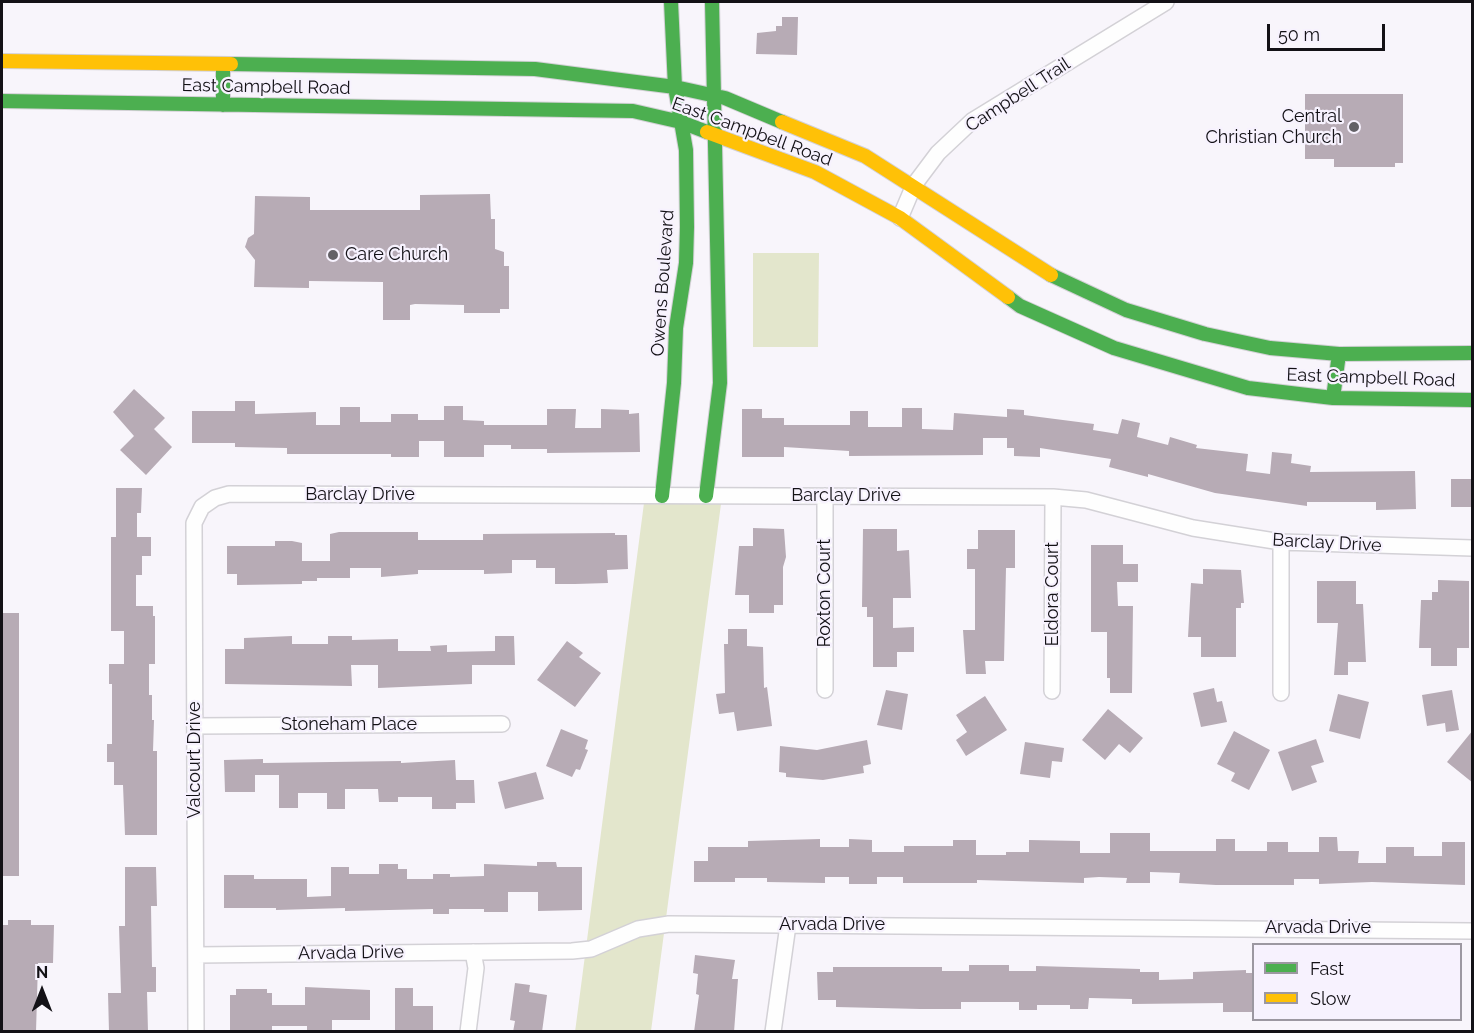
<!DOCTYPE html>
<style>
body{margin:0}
#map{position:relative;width:1474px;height:1033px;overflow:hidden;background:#f8f5fb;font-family:Raleway,sans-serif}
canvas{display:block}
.frame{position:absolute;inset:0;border:3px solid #131116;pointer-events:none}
.legend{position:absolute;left:1252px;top:943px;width:210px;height:78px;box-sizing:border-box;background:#f7f2fe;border:2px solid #9c98a1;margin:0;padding:8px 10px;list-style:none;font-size:18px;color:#131116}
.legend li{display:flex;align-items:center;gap:12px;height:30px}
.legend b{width:30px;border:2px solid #9c98a1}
.north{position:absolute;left:12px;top:961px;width:60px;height:60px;-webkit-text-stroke:4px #f7f2fe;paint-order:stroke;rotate:0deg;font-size:16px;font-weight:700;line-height:24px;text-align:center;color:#131116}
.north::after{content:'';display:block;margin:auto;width:21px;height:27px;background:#131116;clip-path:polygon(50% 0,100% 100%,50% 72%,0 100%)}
.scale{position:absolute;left:1267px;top:24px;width:118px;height:27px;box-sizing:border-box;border:3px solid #131116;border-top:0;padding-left:8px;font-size:18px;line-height:21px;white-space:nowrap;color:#131116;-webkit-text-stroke:4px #f7f2fe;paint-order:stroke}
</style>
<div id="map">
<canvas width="1474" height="1033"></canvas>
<div class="frame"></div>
<ul class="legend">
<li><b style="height:8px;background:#4caf50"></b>Fast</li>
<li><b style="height:8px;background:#ffc107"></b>Slow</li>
</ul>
<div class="north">N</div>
<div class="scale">50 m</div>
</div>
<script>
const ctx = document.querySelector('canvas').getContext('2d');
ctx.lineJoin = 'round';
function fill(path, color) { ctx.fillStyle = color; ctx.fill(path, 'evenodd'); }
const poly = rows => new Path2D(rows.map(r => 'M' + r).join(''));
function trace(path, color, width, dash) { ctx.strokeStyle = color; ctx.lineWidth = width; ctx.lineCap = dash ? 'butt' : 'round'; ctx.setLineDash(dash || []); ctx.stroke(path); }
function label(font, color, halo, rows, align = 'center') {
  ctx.font = font + ' Raleway,sans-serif'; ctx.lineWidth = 4.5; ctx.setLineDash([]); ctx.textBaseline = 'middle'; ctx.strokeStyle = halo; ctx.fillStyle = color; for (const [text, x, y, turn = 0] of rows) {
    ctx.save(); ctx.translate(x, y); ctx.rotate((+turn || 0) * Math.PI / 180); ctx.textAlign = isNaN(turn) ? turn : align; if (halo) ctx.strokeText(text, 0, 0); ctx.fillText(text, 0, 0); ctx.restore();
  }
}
fill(poly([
 [753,253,819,253,818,347,753,347],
 [644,503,721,504,651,1031,575,1032]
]), '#e3e6cc');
fill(poly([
 [782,17,798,17,797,55,756,54,757,33,776,31,776,26,782,26],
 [1305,94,1403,94,1403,163,1395,163,1395,167,1334,167,1334,159,1305,159],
 [490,194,491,219,495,219,495,249,504,252,504,266,509,266,509,309,500,309,500,313,464,313,464,305,415,304,410,305,410,320,383,320,383,282,309,281,309,288,254,287,255,260,245,247,248,238,254,234,255,196,310,197,310,210,420,210,420,195],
 [134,389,165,418,154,429,172,447,146,475,120,450,134,436,113,412],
 [235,401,255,401,255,414,316,412,316,425,340,425,340,407,360,407,360,422,391,422,391,414,418,414,418,420,444,420,444,406,463,406,463,420,484,421,484,425,547,425,547,409,576,409,575,428,601,428,601,409,629,410,629,414,639,413,640,452,547,453,547,449,511,449,511,445,484,445,484,457,444,457,444,441,419,441,419,457,391,457,391,454,287,454,287,448,235,447,235,443,192,443,192,411,235,411],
 [902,408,922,408,922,429,953,430,954,413,1007,417,1007,409,1024,410,1024,415,1094,424,1093,430,1118,434,1122,419,1140,423,1137,437,1168,445,1170,437,1197,445,1196,448,1248,454,1246,471,1270,474,1272,452,1292,454,1291,463,1311,466,1310,472,1415,471,1416,509,1376,510,1376,502,1307,502,1307,506,1215,493,1148,474,1148,477,1109,467,1111,459,1040,448,1040,457,1014,456,1014,448,1007,448,1007,438,983,438,983,455,849,456,849,451,784,447,784,457,742,457,742,409,762,409,762,418,784,418,784,425,850,425,850,411,868,411,868,427,902,427],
 [1451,479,1473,479,1473,507,1451,507],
 [116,488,142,488,141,513,137,513,137,537,151,537,151,556,142,556,142,575,136,575,136,606,153,606,153,616,155,616,155,664,149,664,149,695,152,695,152,720,154,720,153,751,157,751,157,835,125,835,123,785,114,785,114,762,107,762,107,744,112,744,112,684,109,684,109,664,124,664,124,631,111,631,111,537,116,537],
 [753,528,784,529,786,557,783,567,783,605,774,605,774,613,749,613,749,595,735,595,739,546,753,546],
 [863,529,897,529,897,551,909,550,911,598,893,598,893,628,914,627,914,652,897,652,897,667,873,667,873,617,867,617,867,607,862,607],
 [978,530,1015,530,1015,568,1006,568,1004,661,985,661,986,674,966,674,963,630,975,630,975,569,967,569,967,549,978,549],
 [339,532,418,532,418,540,483,540,483,534,615,533,615,535,627,535,628,569,607,570,608,583,575,584,555,584,555,568,536,568,536,560,512,560,512,573,484,574,484,570,418,570,418,574,381,577,381,568,350,568,350,578,317,578,317,581,302,581,302,584,237,585,237,574,227,574,227,546,275,546,275,541,292,541,302,543,302,561,330,561,330,534],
 [1091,545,1123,545,1123,564,1138,564,1138,582,1117,582,1118,606,1133,606,1132,693,1110,693,1110,678,1107,678,1107,632,1091,632],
 [1203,569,1241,570,1244,603,1241,603,1241,608,1236,608,1236,657,1201,657,1201,637,1188,637,1191,583,1203,584],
 [1438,580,1469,581,1469,648,1457,648,1457,666,1431,666,1431,648,1419,648,1421,600,1432,600,1432,592,1438,592],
 [1317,581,1356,581,1356,604,1363,604,1366,662,1348,662,1348,675,1334,675,1338,623,1317,623],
 [2,613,19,613,19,876,2,876],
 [728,629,747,629,747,646,763,647,764,688,767,687,772,726,737,731,734,712,719,714,716,694,725,693,724,644,728,644],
 [292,636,292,644,328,644,328,636,352,636,352,640,398,639,398,651,431,651,430,646,447,645,447,652,495,651,495,636,514,636,515,665,472,665,472,684,378,688,378,665,351,665,352,686,225,684,225,649,244,649,244,638],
 [567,641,583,653,579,657,601,673,575,707,537,680],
 [1214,688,1217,702,1222,701,1227,722,1201,727,1193,693],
 [886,690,908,694,902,730,877,725],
 [1452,690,1459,730,1446,732,1445,723,1427,726,1422,695],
 [1338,694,1369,702,1360,739,1329,731],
 [985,696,1007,730,966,756,956,740,967,732,956,715],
 [1108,709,1143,738,1130,753,1119,744,1105,760,1082,740],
 [561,729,588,740,585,749,588,750,580,770,576,769,572,777,546,766],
 [1473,730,1473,783,1447,762],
 [1234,731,1270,750,1249,790,1231,781,1235,773,1217,764],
 [1316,739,1324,762,1311,766,1317,782,1292,791,1278,752],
 [867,740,871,764,863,766,864,773,823,780,786,777,786,773,779,772,780,746,817,750],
 [1025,742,1064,748,1062,762,1052,761,1050,778,1020,774],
 [263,759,263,763,401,761,401,763,455,760,456,780,474,780,475,803,456,803,456,809,432,809,432,797,398,797,398,802,379,802,378,789,345,789,345,809,327,809,327,793,298,793,298,808,279,808,279,775,255,775,255,792,225,792,224,760],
 [536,772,544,799,505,809,498,782],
 [1110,833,1150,833,1150,851,1216,851,1216,839,1235,839,1235,851,1267,851,1267,842,1288,842,1288,852,1319,852,1319,837,1337,837,1338,851,1359,851,1358,863,1386,863,1386,847,1414,847,1414,856,1442,856,1442,842,1465,842,1465,885,1372,882,1319,884,1319,879,1294,879,1294,885,1216,885,1179,883,1180,873,1150,872,1150,883,1126,883,1127,878,1099,877,1084,878,1084,883,977,880,977,883,903,883,903,877,877,877,877,884,849,884,849,877,825,877,825,883,767,882,767,878,735,878,735,882,694,882,694,861,708,861,708,847,748,847,748,841,820,839,820,847,849,847,849,839,872,840,872,852,904,852,904,846,953,846,953,840,976,840,976,855,1006,855,1006,852,1029,852,1029,840,1080,841,1080,853,1110,853],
 [537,862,556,862,557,867,582,867,582,910,538,911,538,892,508,892,508,912,484,912,484,909,449,909,449,914,433,914,433,909,345,911,345,908,276,910,276,908,224,908,224,875,254,875,254,879,307,879,307,897,331,896,331,867,349,867,349,874,379,874,379,864,398,864,398,869,407,869,407,879,433,879,433,874,450,874,450,877,484,876,484,864,537,866],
 [125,867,156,867,157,906,151,906,152,967,156,967,156,992,147,992,148,1032,109,1032,108,993,121,993,119,926,125,926],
 [8,920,31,920,31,925,54,925,53,963,38,963,36,1032,2,1032,2,925,8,925],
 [695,955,735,960,732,979,738,979,734,1032,694,1032,699,995,696,994,698,974,693,973],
 [969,965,1009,965,1009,971,1036,971,1036,966,1140,969,1140,972,1159,972,1159,980,1193,979,1193,972,1246,970,1246,973,1254,973,1254,1012,1223,1012,1223,1003,1132,1004,1132,999,1089,998,1088,1009,1070,1009,1070,1005,1037,1005,1037,1010,1019,1010,1019,1002,961,1002,961,1009,920,1009,836,1007,836,1000,818,1000,817,972,833,972,833,967,942,967,942,971,969,971],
 [515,983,530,985,529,992,547,995,542,1032,513,1032,515,1021,510,1020],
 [305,987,370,990,370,1020,332,1020,332,1030,307,1030,307,1026,272,1026,272,1032,230,1032,230,995,236,995,236,989,267,989,267,993,272,993,272,1005,305,1005],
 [395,988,413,988,413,1006,433,1006,433,1032,395,1032]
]), '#b7abb5');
const street = poly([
 [900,218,914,185,938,153,972,121,1166,2],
 [825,496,825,690],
 [1281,542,1281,693],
 [1052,691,1053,497],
 [195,726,502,724],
 [196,955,572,951,591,949,638,929,669,924,1472,931],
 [196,1032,194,523,202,507,215,498,229,494,1053,497,1086,500,1193,528,1281,542,1472,548],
 [468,1032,476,968,473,952],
 [773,1032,788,925]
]);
const fast = poly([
 [223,64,223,105],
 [231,64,535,69,675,87,725,98,782,122],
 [2,101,633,111,681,122,707,132],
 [1051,275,1126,310,1205,334,1270,348,1339,354,1472,353],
 [1008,297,1020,306,1114,348,1248,388,1333,398,1472,400],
 [1333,398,1339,354],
 [662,496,674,383,676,328,686,263,687,227,686,150,675,87,671,2],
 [706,496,720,383,712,2]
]);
const slow = poly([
 [2,61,231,64],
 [782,122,865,156,1051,275],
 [707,132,815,172,900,218,1008,297]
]);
trace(street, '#d3d1d6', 18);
trace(fast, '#d3d1d6', 16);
trace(slow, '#d3d1d6', 16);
trace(street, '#fefefe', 15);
trace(fast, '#4caf50', 14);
trace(slow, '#ffc107', 14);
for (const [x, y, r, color] of [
 [1354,127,6,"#636166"],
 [333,255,6,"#636166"]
]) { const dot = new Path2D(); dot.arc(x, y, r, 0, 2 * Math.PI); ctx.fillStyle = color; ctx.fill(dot); trace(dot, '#f7f2fe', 2); }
label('18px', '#131116', '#f7f2fe', [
 ["East Campbell Road",266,87,1],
 ["Campbell Trail",1018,95,-33],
 ["East Campbell Road",752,132,20],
 ["Owens Boulevard",663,283,-86],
 ["East Campbell Road",1371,378,2],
 ["Barclay Drive",360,495],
 ["Barclay Drive",846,496],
 ["Barclay Drive",1327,543,3],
 ["Roxton Court",825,593,-90],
 ["Eldora Court",1053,594,-90],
 ["Stoneham Place",349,725],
 ["Valcourt Drive",195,760,-90],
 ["Arvada Drive",832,925],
 ["Arvada Drive",1318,928],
 ["Arvada Drive",351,953,-1]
]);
label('18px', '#131116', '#f7f2fe', [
 ["Central",1342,117],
 ["Christian Church",1342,138],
 ["Care Church",345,255,"left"]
], 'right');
</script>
